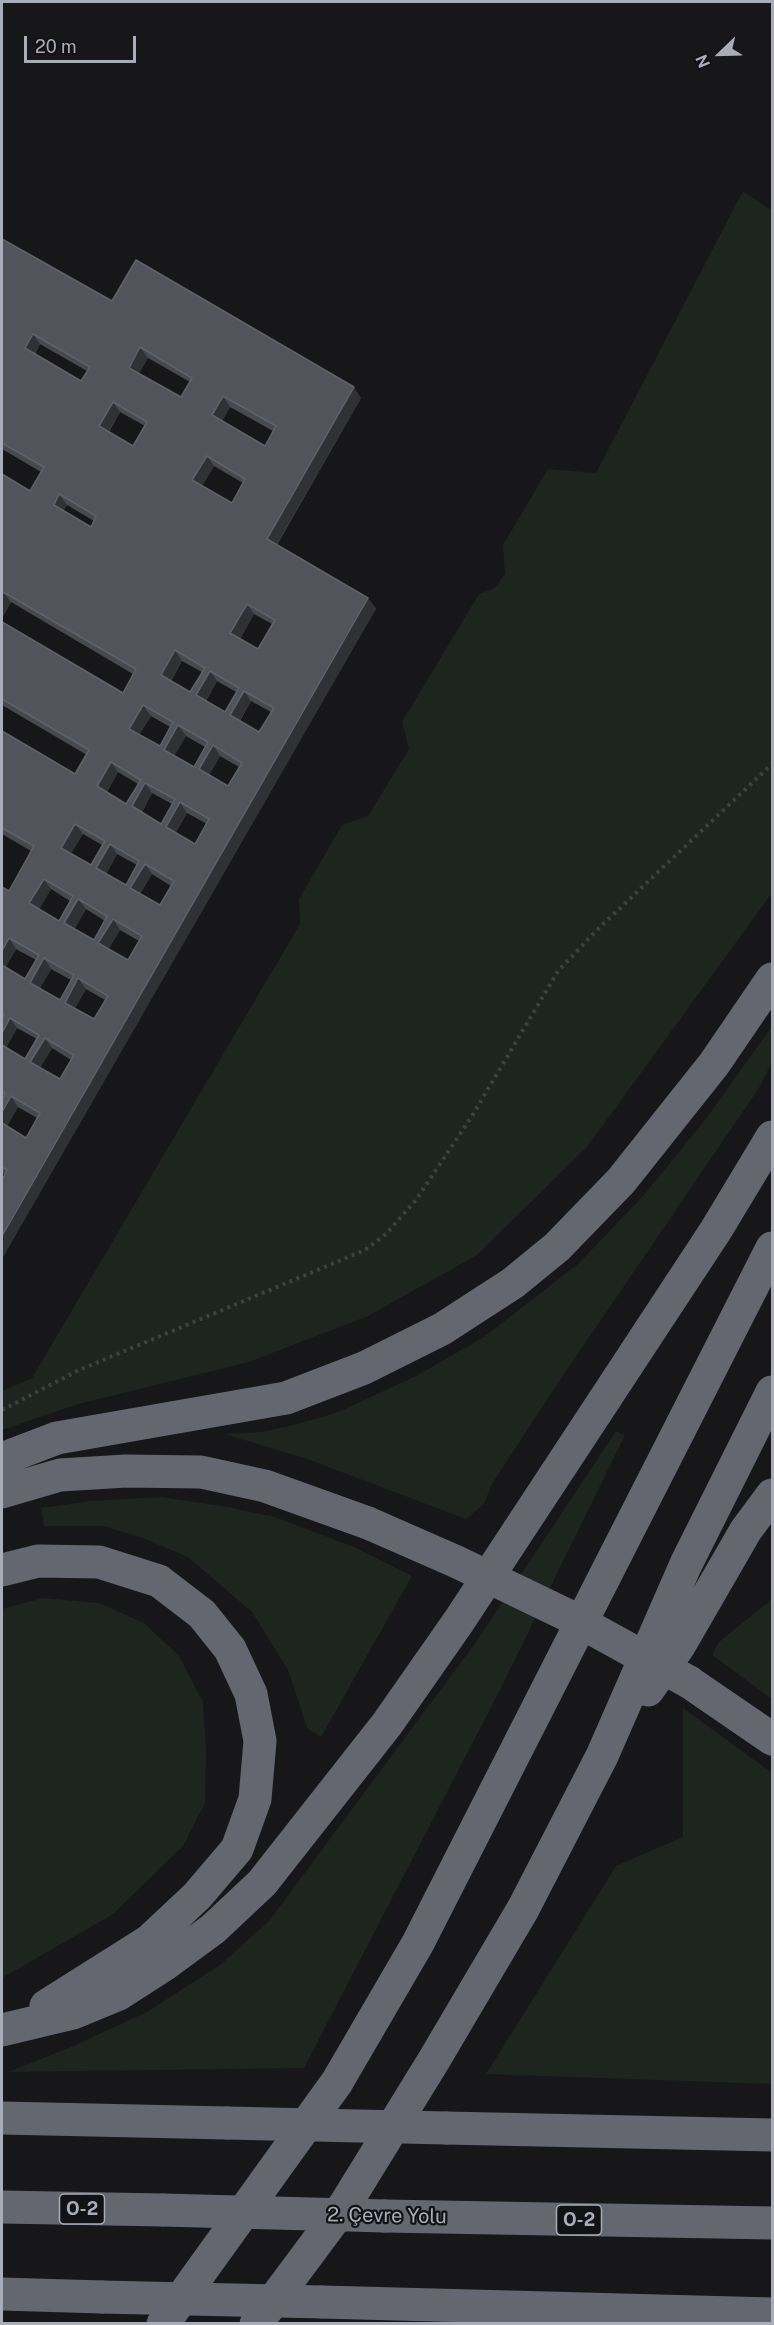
<!DOCTYPE html>
<meta charset="utf-8">
<style>
body{margin:0}
#map{position:relative;width:774px;height:2325px;overflow:hidden;background:#17171a;font-family:"Public Sans",sans-serif}
canvas{display:block}
.frame{position:absolute;inset:0;border:3px solid #a9adba;pointer-events:none}
.north{position:absolute;left:690px;top:24px;width:60px;height:60px;-webkit-text-stroke:4px #121215;paint-order:stroke;rotate:247deg;font-size:16px;font-weight:700;line-height:24px;text-align:center;color:#a9adba}
.north::after{content:'';display:block;margin:auto;width:21px;height:27px;background:#a9adba;clip-path:polygon(50% 0,100% 100%,50% 72%,0 100%)}
.scale{position:absolute;left:24px;top:36px;width:112px;height:27px;box-sizing:border-box;border:3px solid #a9adba;border-top:0;padding-left:8px;font-size:18px;line-height:21px;white-space:nowrap;color:#a9adba;-webkit-text-stroke:4px #121215;paint-order:stroke}
</style>
<div id="map">
<canvas width="774" height="2325"></canvas>
<div class="frame"></div>
<div class="north">N</div>
<div class="scale">20 m</div>
</div>
<script>
const ctx = document.querySelector('canvas').getContext('2d');
ctx.lineJoin = 'round';
function fill(path, color) { ctx.fillStyle = color; ctx.fill(path, 'evenodd'); }
const poly = rows => new Path2D(rows.map(r => 'M' + r).join(''));
function trace(path, color, width, dash) { ctx.strokeStyle = color; ctx.lineWidth = width; ctx.lineCap = dash ? 'butt' : 'round'; ctx.setLineDash(dash || []); ctx.stroke(path); }
function label(font, color, halo, rows, align = 'center') {
  ctx.font = font + ' "Public Sans",sans-serif'; ctx.lineWidth = 4.5; ctx.setLineDash([]); ctx.textBaseline = 'middle'; ctx.strokeStyle = halo; ctx.fillStyle = color; for (const [text, x, y, turn = 0] of rows) {
    ctx.save(); ctx.translate(x, y); ctx.rotate((+turn || 0) * Math.PI / 180); ctx.textAlign = isNaN(turn) ? turn : align; if (halo) ctx.strokeText(text, 0, 0); ctx.fillText(text, 0, 0); ctx.restore();
  }
}
fill(poly([
 [743,191,772,211,772,893,587,1147,477,1255,368,1316,249,1362,78,1404,2,1430,2,1391,32,1378,300,924,299,899,342,825,368,816,409,749,402,722,479,594,495,588,505,574,503,545,548,469,596,473],
 [772,1026,772,1062,759,1088,558,1383,492,1484,484,1504,466,1519,307,1459,225,1434,261,1432,290,1426,336,1413,416,1376,484,1337,578,1264,643,1196,705,1120],
 [616,1431,625,1435,500,1690,304,2068,8,2072,71,2047,147,2012,220,1965,269,1921,476,1642],
 [161,1497,227,1507,275,1517,354,1547,412,1576,321,1737,307,1728,288,1670,252,1612,188,1557,145,1539,104,1526,44,1526,41,1508,91,1501],
 [43,1598,99,1603,144,1623,179,1656,203,1702,206,1752,205,1803,183,1846,113,1914,2,1978,2,1609],
 [772,1599,772,1699,712,1655,719,1642],
 [683,1708,772,1773,772,2084,486,2074,616,1866,683,1837]
]), '#1d251e');
trace(poly([
 [2,1410,77,1371,365,1250,386,1234,416,1200,472,1116,558,971,597,930,772,764]
]), '#3e4046', 4, [3, 4.5]);
trace(poly([
 [2,1459,57,1438,286,1398,364,1368,442,1329,513,1283,557,1247,621,1181,714,1064,772,979],
 [2,1492,60,1475,126,1471,201,1472,265,1486,368,1523],
 [2,1570,38,1561,99,1562,159,1581,202,1614,230,1649,251,1694,260,1741,255,1799,237,1849,197,1896,149,1941,46,2006],
 [689,1682,772,1739],
 [648,1690,679,1646,746,1530,772,1495],
 [2,2030,73,2013,119,1994,164,1965,213,1929,262,1883,387,1724,459,1621,716,1230,772,1137],
 [2,2118,227,2123],
 [446,2128,772,2135],
 [2,2207,163,2210],
 [385,2216,772,2223],
 [2,2294,102,2297],
 [322,2302,772,2314],
 [163,2324,337,2082,418,1943,772,1248],
 [256,2324,346,2203,434,2060,523,1909,602,1756,686,1564,772,1392]
]), '#646770', 33);
trace(poly([
 [368,1523,457,1562,567,1615,689,1682],
 [227,2123,446,2128],
 [163,2210,385,2216],
 [102,2297,322,2302]
]), '#646770', 33);
fill(poly([
 [2,239,112,301,361,398,277,545,368,598,376,609,4,1175,2,1173,2,1100,3,1098,2,1098,2,887,9,891,31,851,2,834,2,731,75,774,87,755,2,705,2,622,123,693,133,674,11,602,2,618,2,474,30,491,41,472,2,449],
 [40,344,87,371,81,381,35,354],
 [148,358,190,382,181,397,139,373],
 [230,407,273,431,265,446,222,421],
 [120,412,145,426,133,446,109,432],
 [214,466,243,483,232,503,202,486],
 [67,505,94,521,91,527,63,511],
 [254,614,272,624,258,649,240,639],
 [182,661,202,672,190,692,171,681],
 [217,681,236,692,225,712,206,701],
 [251,701,271,712,259,732,240,721],
 [151,716,170,727,160,746,139,735],
 [186,736,205,747,194,767,174,755],
 [220,756,239,767,228,786,209,775],
 [118,772,138,784,126,804,107,792],
 [152,793,172,804,161,824,142,812],
 [187,813,207,824,195,844,176,832],
 [83,834,102,845,91,865,71,853],
 [117,854,137,865,126,885,106,874],
 [152,874,171,886,160,905,140,894],
 [51,889,70,901,59,921,39,909],
 [86,909,105,921,94,940,74,929],
 [120,930,139,941,128,960,108,949],
 [16,949,36,960,25,979,5,968],
 [51,969,71,980,60,1000,40,988],
 [86,989,105,1000,94,1019,75,1008],
 [17,1028,37,1039,25,1059,6,1048],
 [52,1048,71,1060,60,1079,40,1067],
 [18,1107,37,1118,26,1138,7,1126]
]), '#48494f');
fill(poly([
 [33,334,40,344,32,358,25,348],
 [140,347,148,358,136,378,129,368],
 [354,387,361,398,274,549,267,539],
 [223,396,230,407,219,426,212,415],
 [113,402,120,412,106,436,99,426],
 [207,456,214,466,200,490,192,480],
 [59,494,67,505,61,515,54,505],
 [3,592,11,602,2,618,2,595],
 [368,598,376,609,2,1259,2,1236],
 [247,604,254,614,238,643,230,633],
 [175,650,182,661,168,685,161,675],
 [210,671,217,681,203,705,196,695],
 [244,691,251,701,237,725,230,715],
 [143,705,151,716,136,740,129,729],
 [178,725,186,736,172,760,164,750],
 [213,745,220,756,206,780,199,769],
 [111,762,118,772,104,797,97,786],
 [145,783,152,793,139,817,132,806],
 [180,802,187,813,173,837,166,827],
 [75,824,83,834,68,858,61,848],
 [110,844,117,854,104,878,96,868],
 [145,864,152,874,138,898,130,888],
 [44,879,51,889,37,913,29,903],
 [78,899,86,909,72,934,64,923],
 [113,919,120,930,106,954,98,943],
 [9,938,16,949,3,972,2,970,2,951],
 [44,958,51,969,37,993,30,983],
 [78,978,86,989,72,1013,65,1003],
 [10,1018,17,1028,4,1052,2,1049,2,1033],
 [45,1038,52,1048,38,1072,30,1062],
 [11,1096,18,1107,4,1131,2,1128,2,1112]
]), '#303135');
const building = poly([
 [2,239,112,301,136,260,354,387,267,539,368,598,2,1236,2,1180,7,1170,2,1167,2,1123,26,1138,40,1113,11,1096,2,1112,2,1100,5,1094,2,1091,2,1045,25,1059,39,1035,10,1018,2,1033,2,1020,4,1015,2,1013,2,965,25,979,39,955,9,938,2,951,2,887,9,891,34,846,2,828,2,731,75,774,89,750,2,699,2,622,123,693,136,669,3,592,2,595,2,474,30,491,44,467,2,443,2,239],
 [33,334,90,367,81,381,25,348,33,334],
 [140,347,192,378,181,397,129,368,140,347],
 [223,396,276,426,265,446,212,415,223,396],
 [113,402,147,422,133,446,99,426,113,402],
 [207,456,245,479,232,503,192,480,207,456],
 [59,494,96,516,91,527,54,505,59,494],
 [247,604,275,620,258,649,230,633,247,604],
 [175,650,205,668,190,692,161,675,175,650],
 [210,671,239,688,225,712,196,695,210,671],
 [244,691,274,708,259,732,230,715,244,691],
 [143,705,173,722,160,746,129,729,143,705],
 [178,725,208,742,194,767,164,750,178,725],
 [213,745,242,763,228,786,199,769,213,745],
 [111,762,141,780,126,804,97,786,111,762],
 [145,783,175,799,161,824,132,806,145,783],
 [180,802,209,819,195,844,166,827,180,802],
 [75,824,105,841,91,865,61,848,75,824],
 [110,844,139,861,126,885,96,868,110,844],
 [145,864,174,881,160,905,130,888,145,864],
 [44,879,73,896,59,921,29,903,44,879],
 [78,899,107,916,94,940,64,923,78,899],
 [113,919,142,936,128,960,98,943,113,919],
 [44,958,74,975,60,1000,30,983,44,958],
 [78,978,108,996,94,1019,65,1003,78,978],
 [45,1038,74,1055,60,1079,30,1062,45,1038]
]);
fill(building, '#53545b');
trace(building, '#60626a', 1.5);
for (const [x, y, w] of [
 [82,2209,45],
 [579,2220,45]
]) { const box = new Path2D(); box.roundRect(x - w / 2, y - 15, w, 30, 4.5); ctx.fillStyle = '#121215'; ctx.fill(box); trace(box, '#a9adba', 1.5); }
label('bold 18px', '#a9adba', null, [
 ["O-2",82,2209],
 ["O-2",579,2220]
]);
label('20px', '#a9adba', '#121215', [
 ["2. Çevre Yolu",387,2216,1]
]);
</script>
